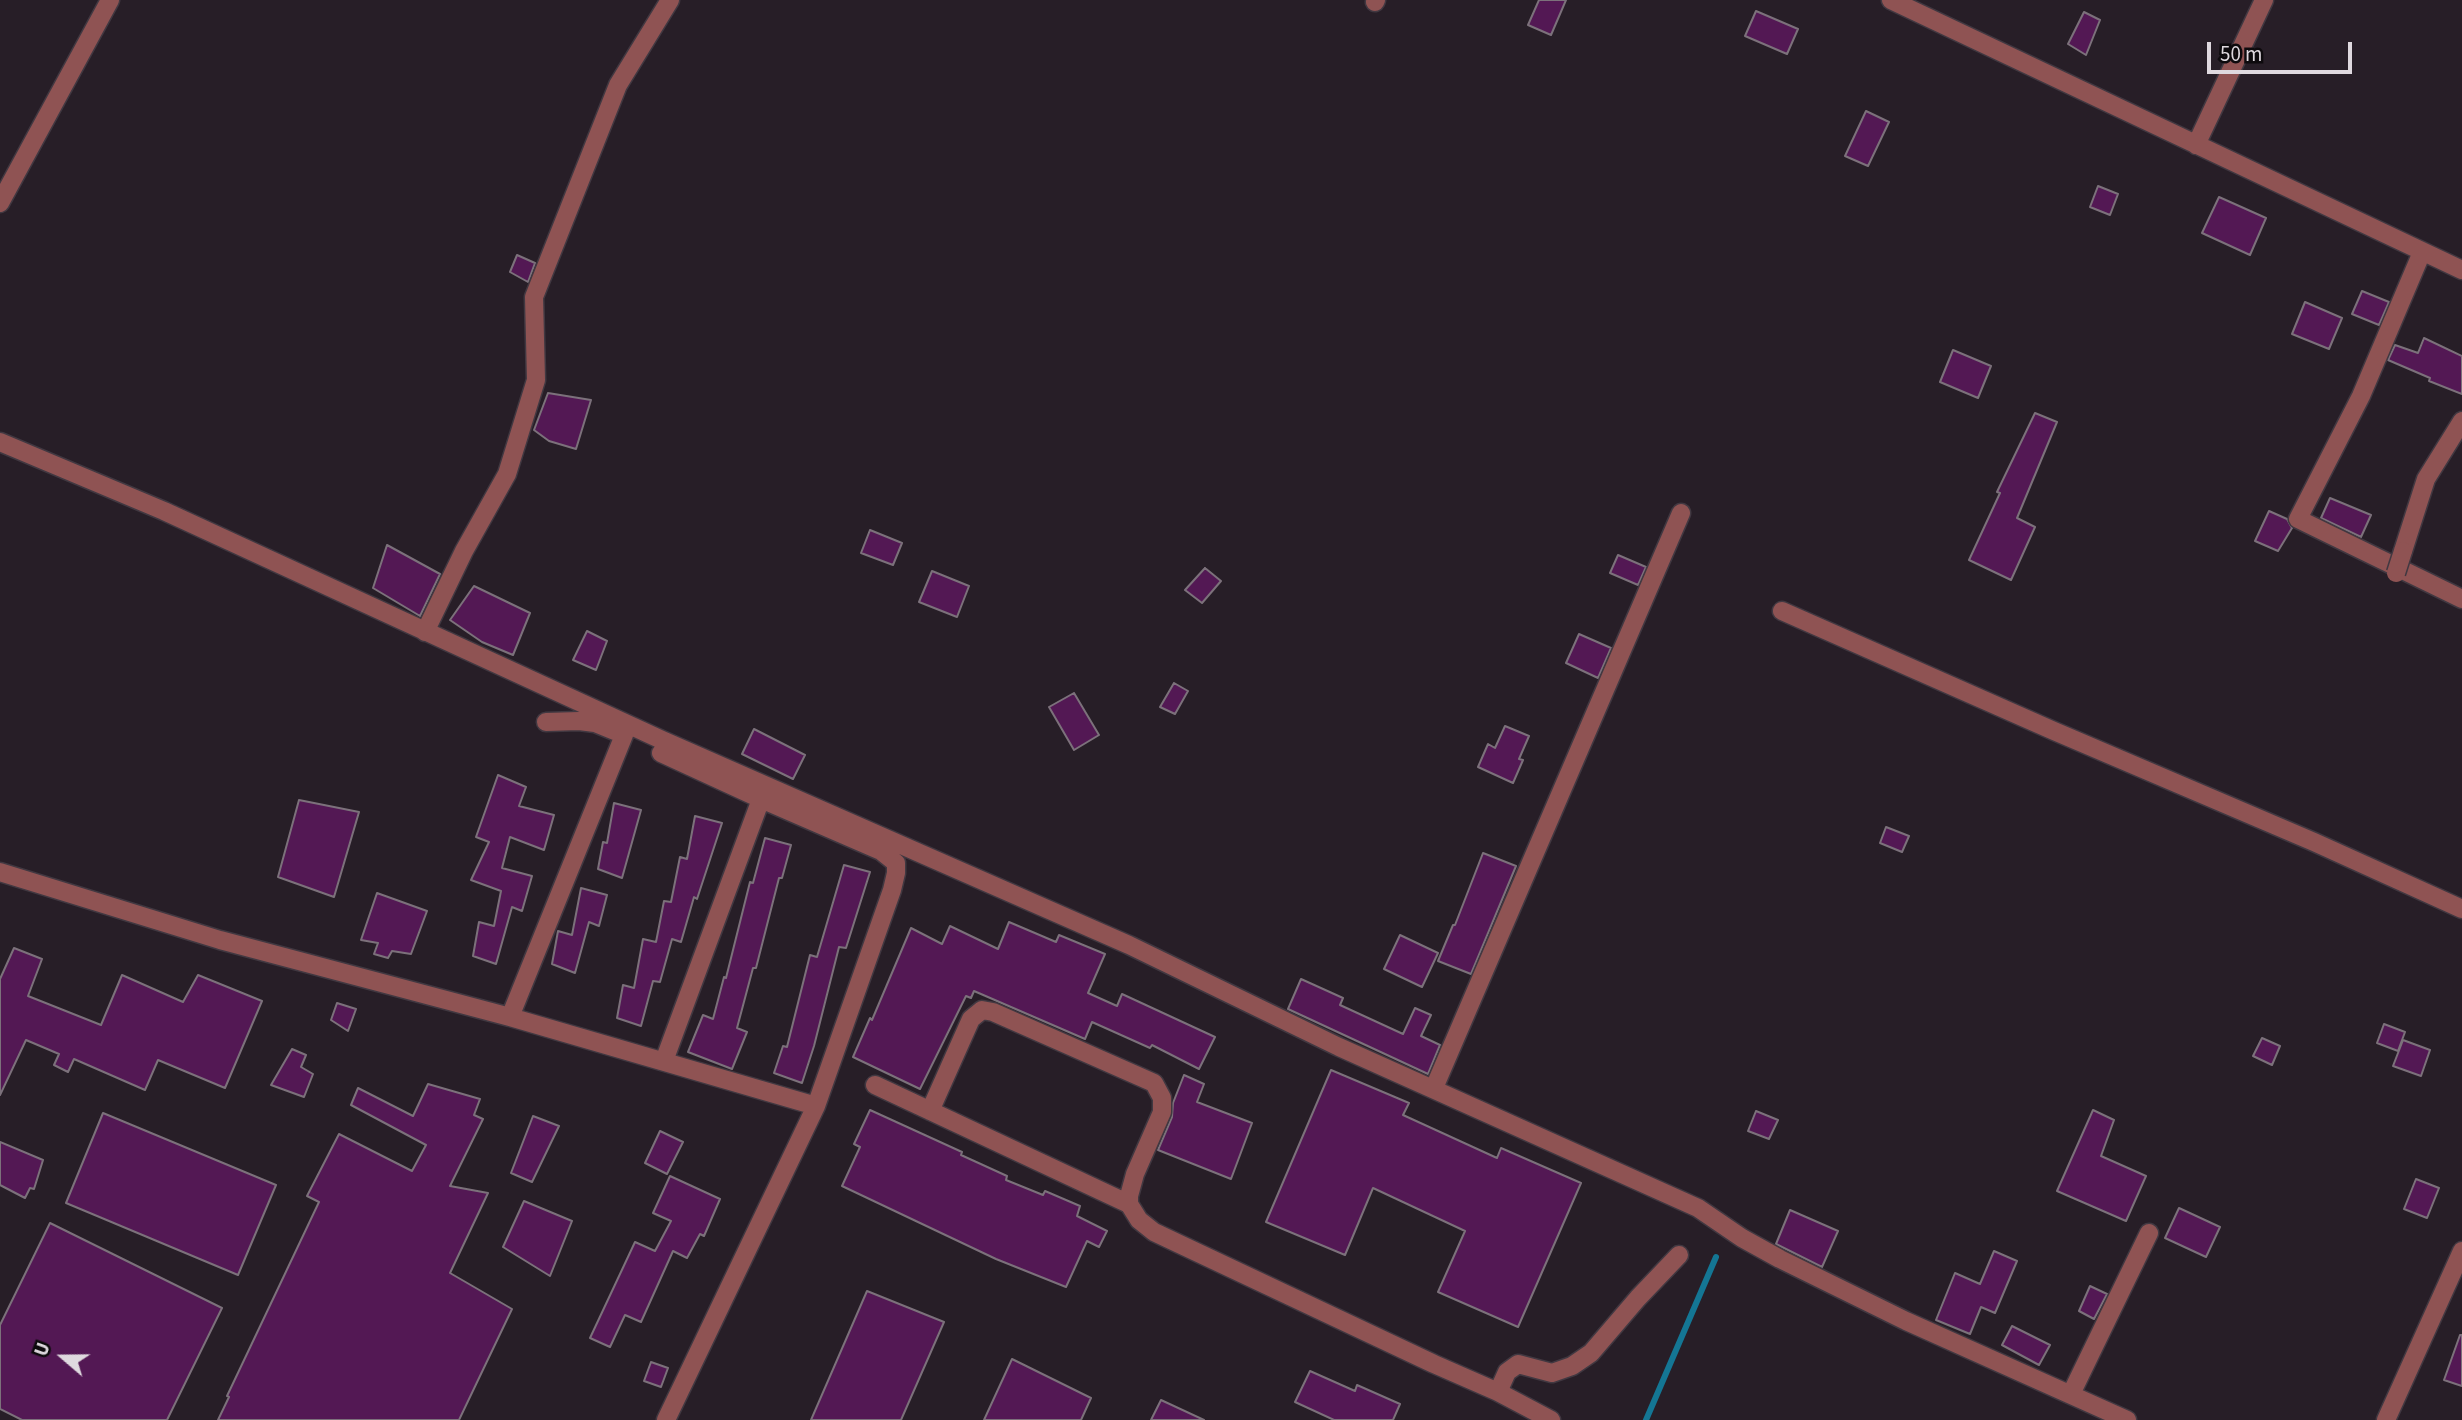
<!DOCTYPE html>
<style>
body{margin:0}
#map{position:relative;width:2462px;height:1420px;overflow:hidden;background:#271e27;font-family:"Source Sans 3",sans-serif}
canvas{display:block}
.north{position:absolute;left:28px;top:1322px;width:70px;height:70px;-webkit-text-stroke:5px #0d0a0d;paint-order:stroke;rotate:290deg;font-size:19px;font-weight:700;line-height:28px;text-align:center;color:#dfd9df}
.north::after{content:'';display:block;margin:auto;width:24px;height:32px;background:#dfd9df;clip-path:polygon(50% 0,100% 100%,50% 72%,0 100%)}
.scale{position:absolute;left:2207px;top:42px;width:145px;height:32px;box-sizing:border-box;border:4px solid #dfd9df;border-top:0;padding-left:9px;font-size:21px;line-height:24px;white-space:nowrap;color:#dfd9df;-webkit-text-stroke:5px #0d0a0d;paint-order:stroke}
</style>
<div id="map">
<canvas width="2462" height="1420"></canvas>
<div class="north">U</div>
<div class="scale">50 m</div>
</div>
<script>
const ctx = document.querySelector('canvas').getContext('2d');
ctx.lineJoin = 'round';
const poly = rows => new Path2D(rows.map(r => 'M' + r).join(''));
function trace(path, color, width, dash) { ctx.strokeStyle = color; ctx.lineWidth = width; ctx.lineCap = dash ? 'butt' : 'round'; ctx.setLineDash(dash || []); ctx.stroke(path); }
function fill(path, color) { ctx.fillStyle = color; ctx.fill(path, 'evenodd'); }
trace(poly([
 [1646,1420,1716,1257]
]), '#147694', 6);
const building = poly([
 [1539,0,1566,0,1551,35,1528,25,1539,0],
 [1756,11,1798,29,1787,54,1745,36,1756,11],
 [2084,12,2100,20,2086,55,2068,44,2084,12],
 [1866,111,1889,122,1868,166,1845,156,1866,111],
 [2098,186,2118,194,2110,215,2090,207,2098,186],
 [2219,197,2266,218,2250,255,2202,233,2219,197],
 [517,255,535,263,528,282,510,272,517,255],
 [2362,291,2389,302,2379,325,2352,314,2362,291],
 [2305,302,2342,318,2329,349,2292,334,2305,302],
 [2424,338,2462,356,2462,394,2429,381,2430,378,2388,360,2395,345,2418,353,2424,338],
 [1953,350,1991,366,1978,398,1940,382,1953,350],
 [548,393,591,400,576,449,549,441,534,430,548,393],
 [2035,413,2057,422,2017,518,2035,527,2011,580,1969,560,2000,493,1997,492,2035,413],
 [2330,498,2371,515,2361,537,2321,518,2330,498],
 [2269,511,2287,519,2292,528,2278,551,2255,541,2269,511],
 [870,530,902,543,893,565,861,553,870,530],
 [387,545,440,574,420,616,373,588,387,545],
 [1618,555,1646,567,1638,585,1610,573,1618,555],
 [1205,568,1221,581,1202,603,1185,590,1205,568],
 [932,571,969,586,957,617,919,602,932,571],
 [474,586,530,613,513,655,482,642,450,620,474,586],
 [587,631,607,641,596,670,573,660,587,631],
 [1579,634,1611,648,1598,678,1566,663,1579,634],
 [1174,683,1188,691,1175,714,1160,707,1174,683],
 [1074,693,1099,735,1074,750,1049,707,1074,693],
 [1505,726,1529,736,1519,759,1523,760,1513,783,1478,767,1488,744,1495,748,1505,726],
 [754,729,805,755,793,779,742,754,754,729],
 [498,775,526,787,519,806,554,815,544,850,510,837,502,868,532,876,522,911,512,907,496,964,473,956,479,922,494,926,501,891,471,880,489,842,476,837,498,775],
 [299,800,359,812,334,897,278,877,299,800],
 [614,803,641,810,622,878,598,869,603,842,607,843,614,803],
 [695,816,722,823,697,899,694,897,681,942,672,939,660,982,653,981,641,1026,617,1018,623,985,634,988,643,939,656,942,664,901,671,902,680,857,687,859,695,816],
 [1886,827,1909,836,1902,852,1880,843,1886,827],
 [765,838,791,845,782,878,779,878,756,968,753,968,737,1028,747,1032,732,1069,688,1052,703,1015,713,1019,724,977,726,978,750,882,753,883,765,838],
 [1483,853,1516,866,1471,974,1438,961,1453,925,1455,925,1483,853],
 [844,865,870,872,846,948,839,947,814,1046,802,1083,774,1073,783,1046,787,1047,810,955,817,957,844,865],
 [581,888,607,895,599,926,589,922,575,973,552,964,558,931,572,935,581,888],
 [377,893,427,911,411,954,392,951,388,958,374,954,378,943,361,940,377,893],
 [1009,922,1056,942,1059,935,1105,954,1088,993,1117,1006,1122,994,1215,1037,1199,1069,1152,1045,1150,1048,1092,1022,1085,1039,974,991,971,998,966,996,920,1089,853,1057,870,1018,872,1020,911,928,942,944,950,926,998,949,1009,922],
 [1400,935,1438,953,1422,987,1384,969,1400,935],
 [14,948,42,959,28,996,101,1025,122,975,183,1002,198,975,262,1001,225,1088,158,1060,145,1090,74,1059,68,1072,54,1065,59,1054,26,1040,0,1095,0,979,14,948],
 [1301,979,1343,998,1340,1005,1403,1034,1415,1008,1431,1015,1421,1036,1440,1045,1428,1074,1288,1009,1301,979],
 [337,1003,356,1009,348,1031,331,1020,337,1003],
 [2384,1024,2405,1032,2398,1051,2377,1043,2384,1024],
 [2262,1038,2280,1046,2272,1065,2253,1056,2262,1038],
 [2403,1040,2430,1050,2421,1076,2393,1066,2403,1040],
 [292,1049,306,1055,301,1067,313,1074,304,1097,271,1085,292,1049],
 [1331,1070,1409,1103,1403,1115,1497,1158,1501,1148,1581,1183,1518,1327,1438,1292,1465,1231,1373,1188,1345,1255,1266,1222,1331,1070],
 [1184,1075,1204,1084,1197,1102,1252,1123,1231,1179,1158,1150,1172,1117,1173,1103,1184,1075],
 [428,1084,480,1099,474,1115,483,1119,450,1186,488,1193,450,1273,512,1309,459,1420,218,1420,229,1397,227,1396,319,1202,307,1196,339,1134,412,1171,426,1145,351,1105,358,1088,413,1116,428,1084],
 [870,1110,962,1152,961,1155,1007,1176,1006,1180,1043,1195,1045,1191,1080,1206,1077,1216,1107,1231,1099,1247,1087,1241,1066,1287,996,1259,842,1186,860,1147,854,1144,870,1110],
 [2093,1110,2114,1120,2101,1156,2146,1176,2126,1221,2057,1191,2093,1110],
 [1756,1111,1778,1120,1769,1139,1748,1131,1756,1111],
 [103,1113,276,1185,238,1275,66,1203,103,1113],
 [533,1116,559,1126,532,1182,511,1173,533,1116],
 [660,1131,683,1142,667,1174,645,1163,660,1131],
 [0,1142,43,1160,34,1189,30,1188,25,1198,0,1185,0,1142],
 [670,1176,720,1199,704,1236,700,1234,687,1258,673,1251,641,1322,625,1315,610,1347,590,1338,635,1242,655,1251,671,1221,653,1213,670,1176],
 [2416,1179,2439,1188,2427,1218,2404,1209,2416,1179],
 [524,1201,572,1221,550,1276,503,1247,524,1201],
 [2179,1208,2220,1227,2206,1257,2165,1238,2179,1208],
 [1790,1210,1838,1231,1822,1267,1776,1244,1790,1210],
 [50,1223,222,1308,167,1420,22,1420,0,1409,0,1325,50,1223],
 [1994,1251,2017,1261,1995,1313,1981,1307,1970,1334,1936,1320,1955,1273,1980,1284,1994,1251],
 [2090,1286,2107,1294,2094,1319,2079,1311,2090,1286],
 [867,1291,944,1322,901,1420,811,1420,867,1291],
 [2012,1326,2050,1345,2039,1365,2002,1345,2012,1326],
 [2460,1335,2462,1335,2462,1386,2444,1380,2460,1335],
 [1012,1359,1091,1398,1081,1420,984,1420,1012,1359],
 [651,1362,668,1368,661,1387,644,1381,651,1362],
 [1310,1371,1355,1391,1357,1385,1400,1404,1393,1420,1334,1420,1295,1402,1310,1371],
 [1161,1400,1204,1420,1151,1420,1161,1400]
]);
fill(building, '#531854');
trace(building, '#7c717b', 2);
const minor = poly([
 [1891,0,2462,270],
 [1375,2,1376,0],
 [2196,145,2264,0],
 [0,203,110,0],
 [2422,252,2361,396,2298,519,2462,599],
 [0,442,164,511,662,740,1129,945,1339,1047,1698,1208,1742,1238,1780,1259,1906,1321,2127,1420],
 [2403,551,2426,479,2462,421],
 [1782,611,2054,731,2314,842,2462,909],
 [425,632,464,551,507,474,536,380,534,297,618,85,670,0],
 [546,722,579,721,595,723,617,732],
 [661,753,761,799,881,851,896,863,896,873,892,890,816,1106,666,1420],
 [0,872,220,940,510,1017,816,1106],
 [510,1017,624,735],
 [664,1061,761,799],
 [875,1085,1129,1204],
 [1434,1088,1681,513],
 [930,1111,971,1019,982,1010,993,1012,1154,1083,1162,1098,1162,1112,1135,1174,1129,1196,1129,1204,1139,1220,1154,1232,1173,1241,1434,1364,1498,1392,1507,1372,1518,1364,1552,1373,1572,1366,1591,1353,1638,1298,1679,1255],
 [1498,1392,1551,1420],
 [2071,1394,2149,1233],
 [2386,1420,2462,1251]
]);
trace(minor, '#413841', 21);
trace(minor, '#8f5353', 18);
const minorBridge = poly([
 [2396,573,2403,551]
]);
trace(minorBridge, '#413841', 21, []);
trace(minorBridge, '#8f5353', 18);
</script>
